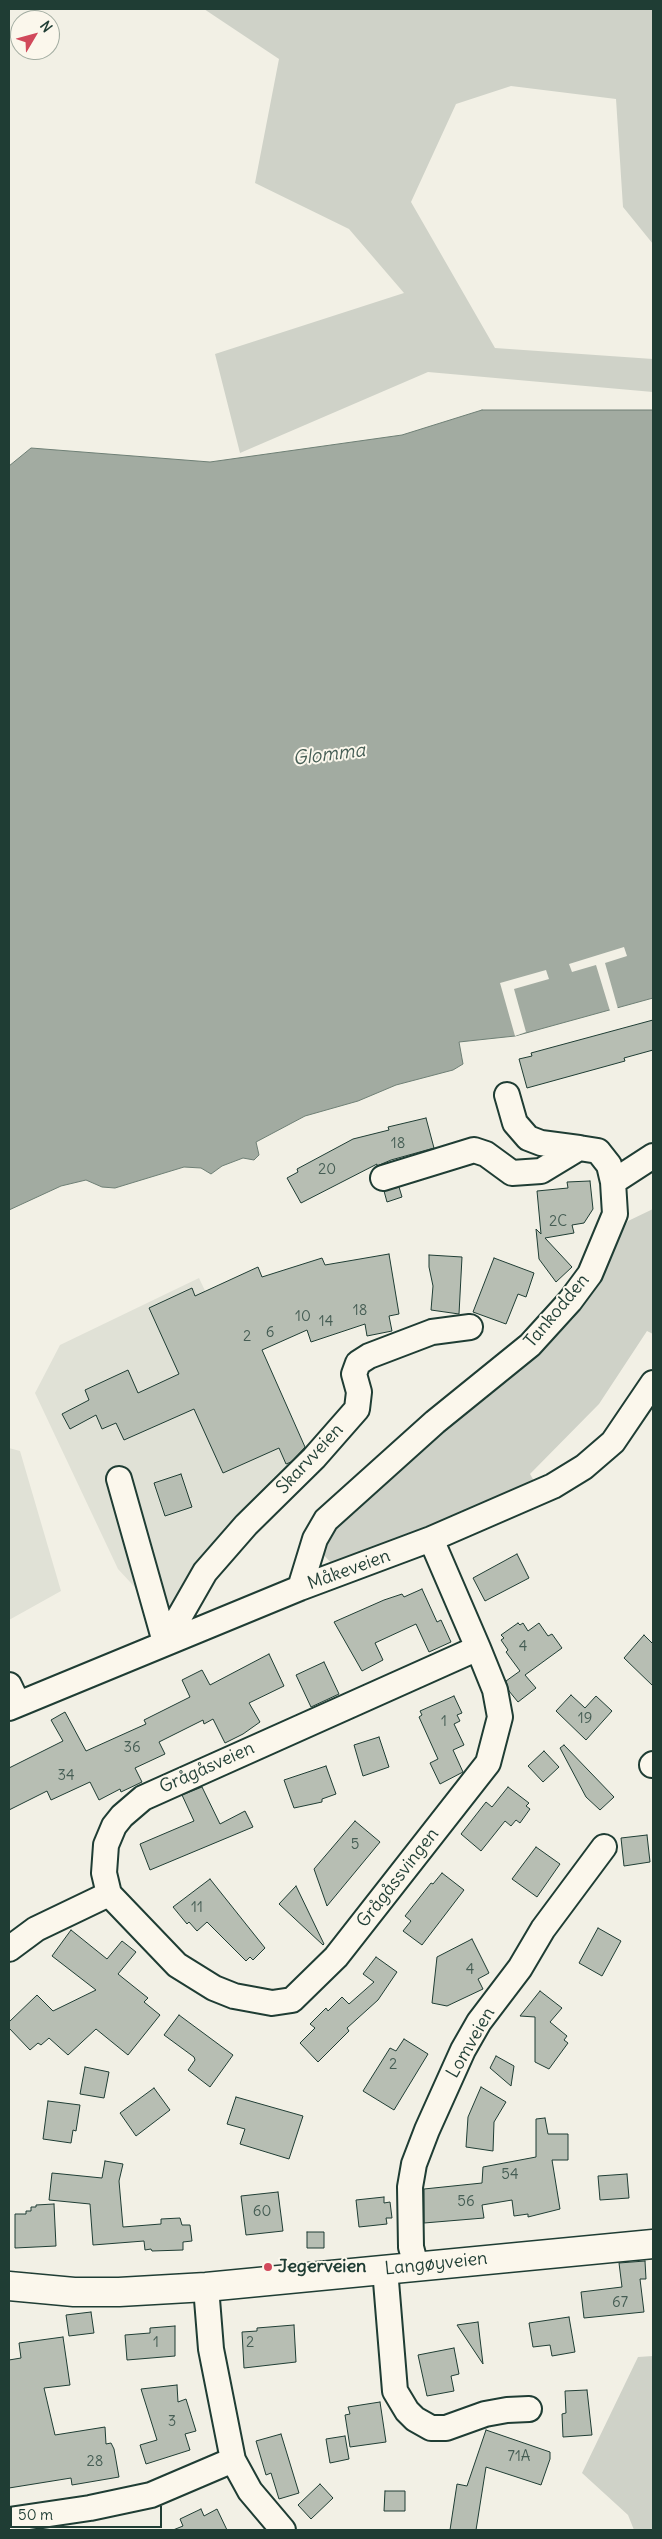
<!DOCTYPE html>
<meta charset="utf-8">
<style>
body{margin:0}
#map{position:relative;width:662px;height:2539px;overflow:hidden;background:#f2f0e5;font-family:Delius,sans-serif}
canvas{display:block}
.frame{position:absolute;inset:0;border:10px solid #1f3d34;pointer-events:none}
.north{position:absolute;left:10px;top:10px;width:50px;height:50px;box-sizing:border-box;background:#fbf7ec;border:1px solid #a3ada2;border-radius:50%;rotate:53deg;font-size:14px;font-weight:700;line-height:20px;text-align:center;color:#1f3d34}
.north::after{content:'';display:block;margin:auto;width:18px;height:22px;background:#d1495b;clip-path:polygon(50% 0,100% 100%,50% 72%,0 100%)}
.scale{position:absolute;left:10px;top:2506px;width:152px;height:22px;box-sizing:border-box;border:2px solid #1f3d34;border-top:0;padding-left:6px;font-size:15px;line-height:18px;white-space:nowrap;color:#1f3d34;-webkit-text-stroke:4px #fbf7ec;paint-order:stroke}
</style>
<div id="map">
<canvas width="662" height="2539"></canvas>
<div class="frame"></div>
<div class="north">N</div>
<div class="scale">50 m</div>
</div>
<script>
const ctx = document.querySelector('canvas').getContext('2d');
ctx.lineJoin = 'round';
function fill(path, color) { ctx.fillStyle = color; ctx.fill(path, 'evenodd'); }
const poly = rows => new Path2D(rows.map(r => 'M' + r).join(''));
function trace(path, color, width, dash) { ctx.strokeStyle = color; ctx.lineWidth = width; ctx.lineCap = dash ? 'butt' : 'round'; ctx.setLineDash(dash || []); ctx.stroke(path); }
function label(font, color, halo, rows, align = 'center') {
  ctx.font = font + ' Delius,sans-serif'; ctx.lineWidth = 4; ctx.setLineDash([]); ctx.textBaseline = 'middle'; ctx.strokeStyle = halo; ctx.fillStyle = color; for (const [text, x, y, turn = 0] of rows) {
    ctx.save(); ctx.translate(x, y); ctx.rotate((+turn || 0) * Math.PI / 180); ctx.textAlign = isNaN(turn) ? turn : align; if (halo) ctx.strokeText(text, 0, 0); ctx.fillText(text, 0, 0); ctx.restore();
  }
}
fill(poly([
 [199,1278,288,1466,202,1568,166,1621,118,1569,35,1393,60,1345],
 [9,1448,20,1451,61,1591,9,1620]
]), '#e0e1d6');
fill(poly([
 [204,9,653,9,653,244,623,207,616,99,511,86,456,104,411,202,495,348,653,359,653,392,428,372,240,453,215,354,404,293,349,229,255,183,279,59],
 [653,1209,653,1334,647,1331,599,1404,530,1474,538,1488,336,1568,319,1550,352,1510,573,1319,628,1221],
 [653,2356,653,2530,634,2530,628,2515,582,2473,638,2357]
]), '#cfd2c8');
const water = poly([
 [482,410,653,410,653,998,515,1036,459,1042,463,1064,453,1070,396,1085,358,1101,305,1116,256,1142,259,1155,254,1160,243,1158,222,1166,211,1174,201,1168,184,1167,115,1188,102,1187,86,1180,61,1186,9,1210,9,466,31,448,210,462,402,435,482,410]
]);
fill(water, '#a2aba1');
trace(water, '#6e7f75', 1);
fill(poly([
 [624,947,627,956,605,963,618,1009,610,1011,596,965,572,972,569,964],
 [546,970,549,979,514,989,526,1032,515,1036,500,983]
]), '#f2f0e5');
const building = poly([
 [653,1020,653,1050,624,1058,625,1061,527,1088,519,1059,532,1056,531,1053,653,1020],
 [426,1118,434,1148,391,1160,377,1166,377,1164,301,1203,287,1178,298,1172,297,1169,353,1139,389,1130,388,1127,426,1118],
 [590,1181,593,1209,584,1223,572,1225,574,1233,545,1238,572,1267,556,1282,539,1259,536,1229,541,1234,537,1191,568,1188,567,1182,590,1181],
 [399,1187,402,1197,387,1202,384,1191,399,1187],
 [389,1254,399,1314,389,1316,392,1331,367,1336,365,1324,311,1342,307,1330,262,1350,305,1447,291,1462,286,1464,279,1448,223,1473,194,1409,124,1440,116,1423,102,1429,96,1415,70,1429,62,1414,89,1400,85,1390,128,1370,138,1393,179,1374,149,1308,192,1288,195,1296,258,1267,262,1277,322,1258,325,1265,389,1254],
 [429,1255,462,1257,459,1314,431,1310,433,1286,429,1267,429,1255],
 [494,1258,534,1273,526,1297,518,1294,506,1324,473,1312,494,1258],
 [181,1474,192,1507,165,1516,154,1483,181,1474],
 [517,1554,529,1578,485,1601,473,1578,517,1554],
 [422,1589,437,1622,441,1620,451,1642,429,1652,416,1624,375,1643,383,1660,362,1671,334,1622,384,1600,402,1594,404,1597,422,1589],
 [518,1623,520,1625,523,1623,528,1631,539,1623,548,1636,552,1634,562,1648,525,1675,536,1688,518,1702,509,1691,506,1681,520,1671,506,1652,508,1650,501,1640,504,1638,501,1635,518,1623],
 [644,1635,653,1644,653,1686,624,1658,644,1635],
 [269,1654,284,1686,249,1703,260,1722,243,1734,225,1743,213,1719,204,1724,203,1720,159,1742,165,1754,135,1768,142,1782,121,1792,120,1789,99,1800,90,1782,51,1800,47,1791,9,1810,9,1768,63,1741,51,1720,65,1712,86,1751,146,1724,144,1720,190,1697,182,1680,202,1670,210,1685,269,1654],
 [324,1662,339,1694,311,1707,296,1675,324,1662],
 [571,1695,585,1708,596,1696,612,1711,586,1740,556,1711,571,1695],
 [454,1696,462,1713,457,1715,460,1721,454,1724,464,1745,453,1750,463,1772,440,1784,430,1763,438,1759,419,1717,422,1715,420,1711,454,1696],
 [379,1737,389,1767,363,1776,354,1745,379,1737],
 [564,1745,614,1797,600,1810,586,1797,560,1748,564,1745],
 [544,1751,559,1767,543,1782,528,1766,544,1751],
 [326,1766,336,1794,322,1799,322,1802,294,1808,284,1780,326,1766],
 [202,1787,220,1824,245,1811,253,1827,150,1870,140,1844,194,1821,182,1795,202,1787],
 [508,1787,529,1803,526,1806,530,1809,520,1823,516,1820,511,1826,505,1821,481,1851,461,1834,486,1802,492,1807,508,1787],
 [355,1821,380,1842,327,1906,314,1869,355,1821],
 [647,1835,650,1862,624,1866,621,1838,647,1835],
 [536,1847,560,1864,537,1897,512,1879,536,1847],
 [442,1873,464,1890,422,1945,403,1931,411,1921,405,1916,431,1883,433,1884,442,1873],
 [210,1879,265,1948,253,1960,250,1957,246,1961,207,1922,197,1931,189,1922,187,1924,173,1907,210,1879],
 [296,1886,324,1944,323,1945,279,1904,296,1886],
 [598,1928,621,1941,602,1976,579,1963,598,1928],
 [71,1930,107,1959,122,1941,136,1952,118,1974,148,1998,144,2002,160,2015,128,2055,96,2029,68,2055,49,2038,41,2045,38,2043,30,2050,9,2028,9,2022,37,1995,53,2011,96,1990,52,1956,71,1930],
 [472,1939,489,1973,478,1979,483,1989,447,2006,432,2003,437,1957,472,1939],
 [376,1957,397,1972,378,2000,347,2028,349,2031,318,2062,300,2043,315,2028,310,2024,326,2008,328,2011,342,1997,349,2004,374,1982,363,1974,376,1957],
 [540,1991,562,2008,550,2022,567,2036,564,2040,568,2043,549,2069,535,2062,535,2017,520,2016,540,1991],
 [179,2015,233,2055,210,2087,188,2070,195,2060,194,2057,164,2035,179,2015],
 [404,2039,428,2054,394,2110,363,2091,390,2048,396,2051,404,2039],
 [496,2056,514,2066,511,2086,490,2068,496,2056],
 [85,2067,109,2072,104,2098,80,2094,85,2067],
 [481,2087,506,2102,494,2122,493,2151,466,2147,468,2117,481,2087],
 [154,2088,170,2110,136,2136,120,2113,154,2088],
 [236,2097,303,2116,289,2159,240,2144,245,2129,227,2124,236,2097],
 [48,2101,80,2105,76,2131,73,2130,71,2143,43,2139,48,2101],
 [545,2118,548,2134,568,2134,568,2160,552,2160,560,2209,528,2217,528,2214,514,2216,512,2200,482,2205,484,2218,424,2223,424,2189,482,2183,483,2167,536,2157,536,2119,545,2118],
 [105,2161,123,2164,119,2181,123,2227,161,2224,161,2219,180,2218,182,2225,190,2225,192,2241,183,2242,183,2250,152,2251,151,2249,145,2250,144,2241,93,2245,90,2204,49,2200,52,2173,102,2178,105,2161],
 [627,2174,629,2198,600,2200,598,2176,627,2174],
 [278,2192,283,2231,246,2235,241,2196,278,2192],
 [384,2197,384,2203,390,2202,392,2218,386,2218,387,2224,359,2227,356,2200,384,2197],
 [54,2204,56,2246,15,2248,15,2214,26,2214,26,2211,31,2211,31,2207,36,2207,36,2205,54,2204],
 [307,2232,324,2232,324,2248,307,2248,307,2232],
 [645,2261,646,2279,640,2279,644,2312,584,2318,581,2292,622,2287,619,2263,645,2261],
 [91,2312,94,2333,69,2336,66,2315,91,2312],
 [569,2317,575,2352,552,2356,550,2345,533,2347,529,2323,569,2317],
 [478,2322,483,2364,457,2325,478,2322],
 [294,2325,296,2362,244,2368,242,2332,257,2331,257,2328,294,2325],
 [175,2326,175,2356,127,2360,125,2335,150,2333,150,2328,175,2326],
 [63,2337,70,2385,44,2388,55,2435,105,2427,106,2444,111,2443,114,2449,119,2477,72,2485,71,2478,9,2488,9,2360,21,2358,19,2343,63,2337],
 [454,2348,459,2374,451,2376,454,2391,427,2396,418,2355,454,2348],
 [177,2385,178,2402,186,2399,196,2431,185,2434,190,2450,146,2464,140,2445,157,2440,141,2389,177,2385],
 [587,2390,592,2435,563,2437,562,2414,566,2413,565,2391,587,2390],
 [380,2402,386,2442,350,2447,345,2415,350,2414,348,2407,380,2402],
 [486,2430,550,2452,550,2459,541,2485,486,2467,476,2530,450,2530,457,2484,467,2486,486,2430],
 [281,2434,299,2493,279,2499,271,2473,266,2475,256,2441,281,2434],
 [345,2436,349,2459,330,2463,326,2439,345,2436],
 [320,2484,333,2498,311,2519,298,2505,320,2484],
 [385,2491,405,2491,405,2511,384,2511,385,2491],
 [201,2509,204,2516,217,2509,227,2530,173,2530,183,2526,180,2519,201,2509]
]);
fill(building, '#b7beb3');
trace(building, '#1f3d34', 1);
const minor = poly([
 [507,1095,515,1123,528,1138,541,1143,579,1148],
 [613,1182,653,1156],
 [119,1479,165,1642],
 [431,1539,478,1648,495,1690,500,1717,488,1763,336,1957,292,2000,272,2003,234,1996,214,1988,177,1965,109,1894,104,1873,106,1845,114,1826,122,1816,143,1798,478,1648],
 [300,1588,315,1539,326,1520,435,1422,530,1345,570,1301,590,1274,615,1214,613,1182,609,1165,598,1151,579,1148,541,1171,512,1173,486,1154,474,1150,383,1178],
 [165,1642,205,1572,246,1525,314,1458,357,1409,359,1392,354,1374,358,1363,369,1356,432,1332,470,1327],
 [9,1685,18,1704],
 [9,1708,300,1588,431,1539,553,1486,584,1467,613,1442,653,1383],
 [652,1765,653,1764],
 [9,1949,36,1929,109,1894],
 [416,2266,411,2247,410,2187,414,2164,427,2130,463,2050,479,2022,520,1968,543,1929,604,1847],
 [385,2269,395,2391,407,2411,415,2419,431,2428,446,2428,485,2414,507,2410,529,2409],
 [206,2287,211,2349,233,2460,250,2491,283,2530],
 [9,2520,90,2508,151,2495,233,2460]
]);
const major = poly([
 [9,2286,74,2292,119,2292,206,2287,653,2244]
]);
trace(minor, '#1f3d34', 28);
trace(major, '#1f3d34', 31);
trace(minor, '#fbf7ec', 24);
trace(major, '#fbf7ec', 28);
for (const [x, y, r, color] of [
 [268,2267,5,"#d1495b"]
]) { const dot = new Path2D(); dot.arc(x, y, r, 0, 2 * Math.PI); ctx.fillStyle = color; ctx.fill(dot); trace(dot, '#fbf7ec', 2); }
label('15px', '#455d54', null, [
 ["18",398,1144],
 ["20",327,1170],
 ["2C",558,1222],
 ["18",360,1311],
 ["10",303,1317],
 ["14",326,1322],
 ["6",270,1333],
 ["2",247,1337],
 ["4",523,1647],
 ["19",585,1719],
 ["1",444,1722],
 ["36",132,1748],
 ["34",66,1776],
 ["5",355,1845],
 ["11",197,1908],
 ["4",470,1970],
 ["2",393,2065],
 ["54",510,2175],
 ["56",466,2202],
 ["60",262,2212],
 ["67",620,2303],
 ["1",156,2343],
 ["2",250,2343],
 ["3",172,2422],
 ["71A",519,2457],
 ["28",95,2462]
]);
label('18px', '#1f3d34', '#fbf7ec', [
 ["Tankodden",557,1311,-50],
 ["Skarvveien",310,1459,-47],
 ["Måkeveien",349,1570,-20],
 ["Grågåsveien",207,1768,-24],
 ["Grågåssvingen",398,1878,-52],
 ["Lomveien",471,2043,-60],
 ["Langøyveien",436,2264,-6]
]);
label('bold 18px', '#1f3d34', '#fbf7ec', [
 ["Jegerveien",278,2267]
], 'left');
label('italic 19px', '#465e55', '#fbf7ec', [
 ["Glomma",329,755,-7]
]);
</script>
